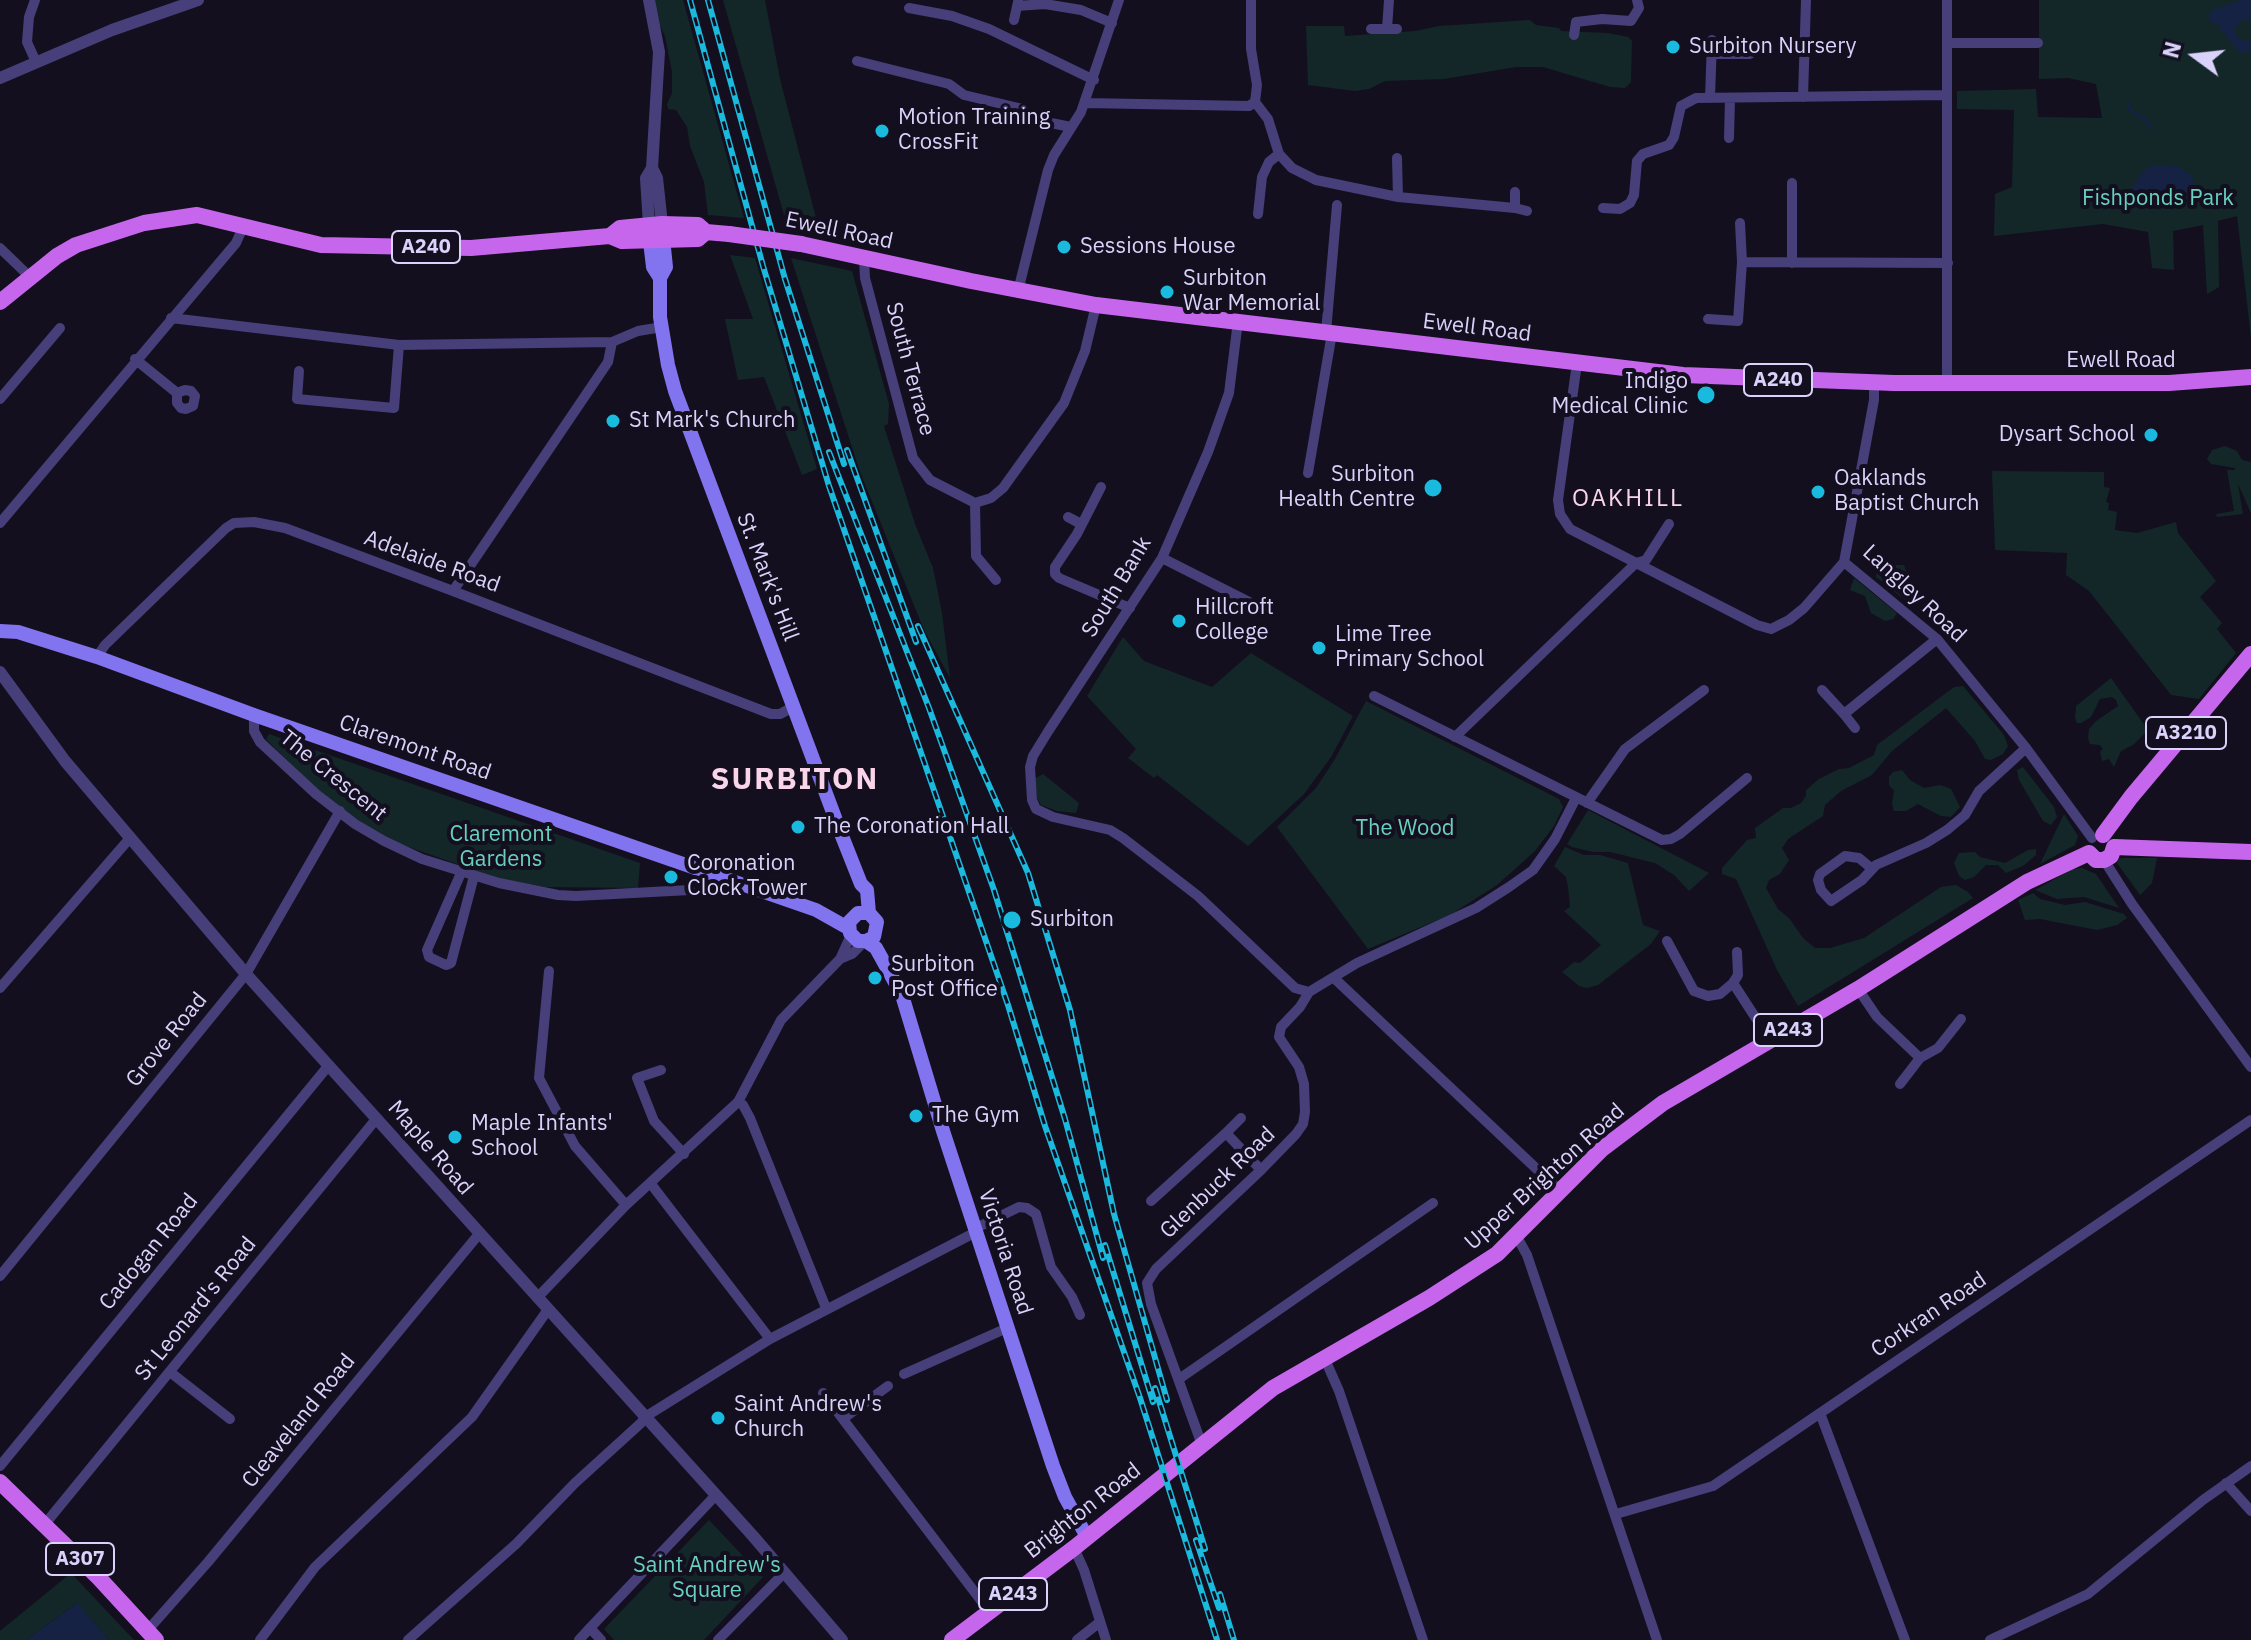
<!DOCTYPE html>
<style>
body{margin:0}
#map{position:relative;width:2251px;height:1640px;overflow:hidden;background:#130f1f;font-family:"IBM Plex Sans",sans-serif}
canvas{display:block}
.north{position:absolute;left:2155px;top:16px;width:80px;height:80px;-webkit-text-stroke:6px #130f1f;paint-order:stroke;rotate:285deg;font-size:22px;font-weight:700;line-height:32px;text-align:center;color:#dad2fa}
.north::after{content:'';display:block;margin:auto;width:28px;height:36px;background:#dad2fa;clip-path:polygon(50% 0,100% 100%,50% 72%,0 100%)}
</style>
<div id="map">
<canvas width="2251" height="1640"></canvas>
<div class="north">N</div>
</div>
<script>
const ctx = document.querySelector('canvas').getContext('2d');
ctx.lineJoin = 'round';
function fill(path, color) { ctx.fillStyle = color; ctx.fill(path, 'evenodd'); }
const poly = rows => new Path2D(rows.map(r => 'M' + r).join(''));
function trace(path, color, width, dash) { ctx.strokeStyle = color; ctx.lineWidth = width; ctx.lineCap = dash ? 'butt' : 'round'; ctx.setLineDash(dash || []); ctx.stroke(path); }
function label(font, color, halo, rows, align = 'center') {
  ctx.font = font + ' "IBM Plex Sans",sans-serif'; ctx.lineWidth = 8; ctx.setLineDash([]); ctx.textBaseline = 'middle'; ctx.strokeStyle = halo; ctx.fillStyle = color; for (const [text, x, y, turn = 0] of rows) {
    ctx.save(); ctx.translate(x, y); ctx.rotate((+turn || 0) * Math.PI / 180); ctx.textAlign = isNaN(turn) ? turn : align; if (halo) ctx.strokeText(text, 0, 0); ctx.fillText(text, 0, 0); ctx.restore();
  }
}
fill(poly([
 [654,0,683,0,744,218,708,215,704,182,690,146,687,127,676,110,668,109,667,104,672,93,672,72,665,36,658,22],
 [723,0,765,0,780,79,817,222,815,234,807,225,786,222],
 [2039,0,2251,0,2251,338,2237,216,2218,221,2219,287,2207,294,2203,225,2173,231,2174,270,2152,268,2148,232,2103,224,1994,236,1995,194,2012,187,2014,110,1957,109,1957,91,2036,89,2038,117,2102,118,2096,84,2068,78,2039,79],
 [1530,20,1536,25,1559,28,1561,31,1608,33,1628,37,1632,41,1631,82,1625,88,1610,87,1543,67,1516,67,1444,79,1385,81,1369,89,1355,91,1308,85,1306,26,1344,26,1345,36,1415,31,1439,26],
 [730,255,755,258,817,469,802,475,764,377,738,380,725,319,753,319],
 [791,258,852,271,889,404,888,424,884,426,915,524,933,568,942,613,950,678,924,630,860,472],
 [2225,446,2237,451,2242,460,2251,462,2251,513,2238,484,2243,514,2217,517,2216,514,2234,511,2227,470,2235,470,2235,468,2211,464,2207,459,2212,450],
 [1992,471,2104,472,2104,487,2110,488,2106,502,2109,503,2108,510,2117,512,2115,530,2137,533,2176,522,2178,533,2216,581,2200,597,2222,623,2217,629,2236,653,2199,699,2171,695,2089,591,2066,575,2067,553,1995,550],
 [1877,565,1904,565,1909,579,1916,583,1909,596,1909,603,1876,577],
 [1854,578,1897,613,1893,619,1885,621,1871,613,1865,596,1850,590],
 [1123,637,1144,661,1212,687,1251,653,1353,716,1331,757,1304,794,1248,846,1157,775,1154,778,1128,758,1136,749,1087,696],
 [2111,678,2148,730,2133,745,2121,751,2114,767,2109,759,2102,761,2100,752,2103,749,2100,745,2090,744,2088,738,2089,729,2096,721,2118,706,2116,700,2112,697,2100,699,2091,717,2081,723,2077,723,2075,718,2076,706],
 [1963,686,2004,735,2008,746,2003,754,1991,760,1985,759,1975,741,1946,708,1892,751,1872,775,1841,791,1825,805,1823,816,1788,839,1782,848,1789,860,1780,874,1769,880,1766,888,1778,909,1789,918,1803,938,1815,948,1830,948,1864,938,1941,887,1956,885,1968,892,1973,898,1798,1006,1777,970,1736,879,1722,874,1722,868,1747,840,1756,838,1755,828,1783,808,1791,808,1801,803,1806,796,1806,790,1819,779,1839,769,1849,768,1874,755,1877,745,1954,687],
 [1366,701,1559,799,1563,807,1554,826,1535,851,1497,885,1450,915,1368,949,1277,827,1316,788,1335,759],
 [269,734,640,863,638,888,545,887,497,878,383,838,318,791,266,739],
 [2023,767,2054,807,2057,817,2051,825,2043,821,2019,780,2017,770],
 [1902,770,1910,780,1924,788,1940,785,1951,789,1960,807,1951,817,1941,816,1918,804,1906,811,1894,811,1892,803,1894,791,1889,785,1889,777,1893,772],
 [1043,774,1079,803,1076,813,1057,811,1041,805,1037,798,1034,779],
 [1588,810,1709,873,1689,891,1674,875,1655,863,1610,852,1593,852,1572,847,1567,844],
 [2064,814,2078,836,2075,845,2040,864],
 [1565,847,1584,855,1600,855,1628,863,1643,925,1660,931,1651,944,1598,985,1587,988,1579,986,1562,972,1574,962,1580,963,1601,945,1564,911,1570,907,1568,887,1566,877,1554,866],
 [2036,849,2036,855,2023,866,2006,873,1998,865,1986,865,1974,877,1965,880,1959,876,1954,863,1959,853,1975,852,1980,857,2005,863,2028,850],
 [2123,858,2157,858,2152,883,2140,895,2117,863,2119,859],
 [2082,868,2096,874,2119,908,2084,897,2057,899,2035,890,2073,869],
 [2033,893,2040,899,2065,905,2085,902,2124,914,2127,918,2117,925,2097,930,2040,919,2025,920,2018,900],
 [709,1520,763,1577,704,1640,614,1640,604,1629],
 [71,1573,134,1640,109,1640,77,1603,26,1640,0,1640,0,1631]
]), '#132728');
fill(poly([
 [2241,0,2251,0,2251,21,2243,19,2234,29,2239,39,2251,42,2251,51,2240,53,2217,24,2208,21,2211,11],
 [2168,165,2180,167,2193,177,2194,188,2190,198,2156,201,2139,195,2132,188,2142,172,2151,166],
 [77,1602,109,1640,26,1640,77,1603]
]), '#152243');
trace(poly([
 [2128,103,2130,110,2147,121,2150,128]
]), '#152243', 3);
trace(poly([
 [35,0,29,17,27,42,36,62],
 [1251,0,1251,49,1257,85,1255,102],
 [1017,6,1045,4,1081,10,1112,23],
 [909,8,952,16,989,29,1094,80],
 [1014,20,1018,2],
 [1371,29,1397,29],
 [1387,29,1389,0],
 [1574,35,1576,22,1602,19,1631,21,1639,8,1637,0],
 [1947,43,2038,43],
 [1711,54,1750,54],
 [857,61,949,84,964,95,1023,109,1026,118,1071,127],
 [1803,97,1806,0],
 [1710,98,1712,40],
 [1085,103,1249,106,1255,102,1268,119,1279,154,1292,168,1316,180,1398,197,1515,208,1527,211],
 [1729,138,1730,98],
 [1397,158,1398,197],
 [1792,183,1792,263],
 [1515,192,1515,208],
 [1603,208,1620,209,1630,203,1634,195,1637,161,1643,154,1669,145,1674,137,1681,106,1696,98,1947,95],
 [1258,214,1262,177,1269,162,1279,154],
 [1740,223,1742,262],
 [0,248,30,277],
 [864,259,865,278,913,458,930,480,975,503,991,498,1003,488,1064,403,1085,351,1096,305],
 [1018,291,1048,170,1054,155,1081,112,1119,0],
 [171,318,399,345,612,342,638,331,662,327],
 [1708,319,1738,321,1742,262,1948,263],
 [1326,332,1337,205],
 [135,359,177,393,177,403,181,408,186,409,193,406,195,396,191,391,185,390,177,393],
 [1577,363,1558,500,1560,514,1570,529,1757,625,1771,629,1789,620,1804,608,1844,562],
 [299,371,297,399,394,408,399,345],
 [1874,383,1874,400,1844,562,1937,639,2026,748,2092,838],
 [1947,383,1947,0],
 [0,399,60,328],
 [1308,473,1332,333],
 [1101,487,1077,534,1055,567,1055,574,1059,578,1130,608],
 [975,503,976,556,996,580],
 [1068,517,1081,524],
 [0,523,236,243,244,225],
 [1162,558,1267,611],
 [453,591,608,362,612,342],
 [97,657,105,645,226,528,234,523,254,522,285,528,453,591,771,714,780,714,793,707],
 [1822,690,1844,714,1937,639],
 [1374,696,1662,840,1671,839,1680,834,1747,778],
 [1844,714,1855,728],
 [254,715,254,731,260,742,316,794,355,824,384,841,422,859,499,883,558,895,576,896,690,890],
 [1455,737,1636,563,1646,560,1669,524],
 [1587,803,1625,749,1704,690],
 [2104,860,2132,904,2251,1067],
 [1871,868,1859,858,1845,856,1820,874,1818,880,1821,890,1831,901,1862,880,1876,865,1926,843,1947,830,1965,815,1979,791,2026,748],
 [461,873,427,950,429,957,446,965,451,963,474,876],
 [1667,941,1694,991,1708,996,1720,994,1733,983,1738,975,1737,952],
 [840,959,852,954,864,942],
 [549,971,539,1078,575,1146,626,1205],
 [1334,978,1559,1190],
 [1733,983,1770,1040],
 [0,988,130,838],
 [1858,989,1877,1017,1920,1058,1938,1048,1961,1019],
 [1309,992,1357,963,1476,908,1509,887,1533,870,1555,839,1576,798],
 [661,1070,637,1078,654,1121,684,1154],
 [1900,1084,1920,1058],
 [738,1102,743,1105,750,1118,826,1308],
 [1226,1133,1241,1118],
 [651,1184,770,1339],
 [1151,1201,1226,1133,1261,1170],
 [974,1229,1019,1207,1027,1208,1036,1214,1051,1267,1072,1297,1080,1315],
 [1517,1237,1527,1255,1657,1640],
 [0,1276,246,974,340,811],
 [537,1298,626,1205,738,1102,781,1020,840,959,851,935],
 [1324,1357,1339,1391,1423,1640],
 [170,1372,230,1419],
 [904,1374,1007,1328],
 [1179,1379,1433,1203],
 [823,1393,989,1611],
 [1820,1413,1905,1640],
 [844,1418,888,1386],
 [1202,1445,1151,1304,1147,1283,1156,1269,1261,1170,1296,1134,1303,1124,1305,1112,1304,1084,1299,1067,1279,1037,1281,1027,1300,1007,1309,992,1295,988,1198,896,1123,838,1110,830,1053,817,1036,809,1032,800,1030,767,1033,756,1049,730,1162,558,1208,452,1229,393,1238,321],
 [0,1466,329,1065],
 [2226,1483,2251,1511],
 [1616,1514,1713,1486,2251,1120],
 [45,1524,377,1118],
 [1074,1548,1084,1570,1106,1640],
 [147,1631,208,1562,479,1234],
 [260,1640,315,1567,472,1417,547,1311],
 [408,1640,516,1544,575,1483,641,1423,645,1417,770,1339,976,1232],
 [579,1640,590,1628],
 [601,1640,590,1628,715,1496],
 [718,1640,785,1572],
 [1077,1640,1100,1622],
 [1990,1640,2088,1594,2203,1500,2251,1466]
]), '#463f79', 10);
trace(poly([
 [649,0,659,52,652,168,657,178,662,224],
 [0,78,112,30,198,0],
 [649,225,646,178,652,168],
 [0,672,65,761,246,974,753,1536,842,1640]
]), '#463f79', 12);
trace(poly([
 [662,229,666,267,660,278,660,317,668,365,675,391,840,831,861,884,867,890,869,913],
 [649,233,653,267,660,278],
 [0,631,18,632,97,657,254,715,816,910,848,928],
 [866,941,874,937,877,922,869,913,858,913,849,922,850,933,858,941,866,941,876,948,902,995,943,1131,1053,1466,1065,1497,1087,1537]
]), '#8274ef', 14);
trace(poly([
 [610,236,620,228,662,224,698,225,706,232,729,234],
 [801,244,971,281,1096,305,1683,375,1894,383,2169,383,2251,377],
 [0,302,57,256,76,245,144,223,197,215,321,245,471,248,610,236,622,241,698,239,706,232],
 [2103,835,2131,797,2251,654],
 [2114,847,2251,852],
 [2089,853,2096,860,2104,860,2111,856,2114,847],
 [0,1482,99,1578,156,1640],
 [952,1640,1074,1548,1273,1388,1429,1298,1497,1254,1602,1149,1663,1103,1858,989,2027,882,2089,853]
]), '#c666ed', 16);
const rail = poly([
 [690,0,763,266,829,486,1008,1005,1045,1126,1140,1398,1217,1640],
 [708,0,785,279,844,464],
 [847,450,916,642],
 [829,452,929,708,994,890,1065,1119,1103,1258],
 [918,626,1028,873,1070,1010,1114,1214,1167,1400],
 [1105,1245,1153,1402],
 [1155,1388,1205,1549],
 [1196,1540,1219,1608],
 [1220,1594,1234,1640]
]);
trace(rail, '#1abade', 6);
trace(rail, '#130f1f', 3, [9]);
trace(poly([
 [729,234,801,244]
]), '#c666ed', 16);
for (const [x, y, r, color] of [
 [1673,47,8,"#1abade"],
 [882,131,8,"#1abade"],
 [1064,247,8,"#1abade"],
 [1167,292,8,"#1abade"],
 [1706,395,10,"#1abade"],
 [613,421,8,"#1abade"],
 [2151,435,8,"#1abade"],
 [1433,488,10,"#1abade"],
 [1818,492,8,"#1abade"],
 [1179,621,8,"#1abade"],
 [1319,648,8,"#1abade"],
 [798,827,8,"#1abade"],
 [671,877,8,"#1abade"],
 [1012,920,10,"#1abade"],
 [875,978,8,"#1abade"],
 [916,1116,8,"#1abade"],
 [455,1137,8,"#1abade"],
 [718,1418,8,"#1abade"]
]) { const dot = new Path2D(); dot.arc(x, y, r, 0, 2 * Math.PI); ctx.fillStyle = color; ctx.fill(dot); trace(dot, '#130f1f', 3); }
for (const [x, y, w] of [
 [426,247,68],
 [1778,380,68],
 [2186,733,80],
 [1788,1030,68],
 [80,1559,68],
 [1013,1594,68]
]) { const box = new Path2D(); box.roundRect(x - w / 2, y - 16, w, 32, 6); ctx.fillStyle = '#130f1f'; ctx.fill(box); trace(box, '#dad2fa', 2); }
label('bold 20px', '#dad2fa', null, [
 ["A240",426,247],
 ["A240",1778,380],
 ["A3210",2186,733],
 ["A243",1788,1030],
 ["A307",80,1559],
 ["A243",1013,1594]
]);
label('22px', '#dad2fa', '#130f1f', [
 ["Surbiton Nursery",1689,47],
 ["Motion Training",898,118],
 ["CrossFit",898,143],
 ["Sessions House",1080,247],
 ["Surbiton",1183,279],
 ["War Memorial",1183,304],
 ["Indigo",1688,382,"right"],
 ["Medical Clinic",1688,407,"right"],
 ["St Mark's Church",629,421],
 ["Dysart School",2135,435,"right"],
 ["Surbiton",1415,475,"right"],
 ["Health Centre",1415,500,"right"],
 ["Oaklands",1834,479],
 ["Baptist Church",1834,504],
 ["Hillcroft",1195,608],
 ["College",1195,633],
 ["Lime Tree",1335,635],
 ["Primary School",1335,660],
 ["The Coronation Hall",814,827],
 ["Coronation",687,864],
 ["Clock Tower",687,889],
 ["Surbiton",1030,920],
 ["Surbiton",891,965],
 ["Post Office",891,990],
 ["The Gym",932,1116],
 ["Maple Infants'",471,1124],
 ["School",471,1149],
 ["Saint Andrew's",734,1405],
 ["Church",734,1430]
], 'left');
label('22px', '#67d1c0', '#130f1f', [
 ["Fishponds Park",2158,199],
 ["The Wood",1405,829],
 ["Claremont",501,835],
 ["Gardens",501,860],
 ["Saint Andrew's",707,1566],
 ["Square",707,1591]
]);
label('22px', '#dad2fa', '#130f1f', [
 ["Ewell Road",839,231,12],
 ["Ewell Road",1477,328,7],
 ["Ewell Road",2121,361],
 ["South Terrace",910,369,75],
 ["Adelaide Road",432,562,20],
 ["St. Mark's Hill",767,577,69],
 ["South Bank",1117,587,-59],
 ["Langley Road",1914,594,43],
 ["Claremont Road",415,748,19],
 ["The Crescent",333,776,39],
 ["Grove Road",167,1040,-51],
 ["Maple Road",430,1148,49],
 ["Upper Brighton Road",1545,1177,-42],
 ["Glenbuck Road",1218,1183,-44],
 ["Cadogan Road",149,1252,-51],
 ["Victoria Road",1005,1252,72],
 ["St Leonard's Road",196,1309,-51],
 ["Corkran Road",1929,1315,-34],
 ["Cleaveland Road",299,1421,-51],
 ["Brighton Road",1083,1511,-38]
]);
ctx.letterSpacing = '2px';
label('24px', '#fad4e9', '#130f1f', [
 ["OAKHILL",1628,499]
]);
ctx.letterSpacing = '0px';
ctx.letterSpacing = '2px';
label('bold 30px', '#fad4e9', '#130f1f', [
 ["SURBITON",795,780]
]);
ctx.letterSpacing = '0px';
</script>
